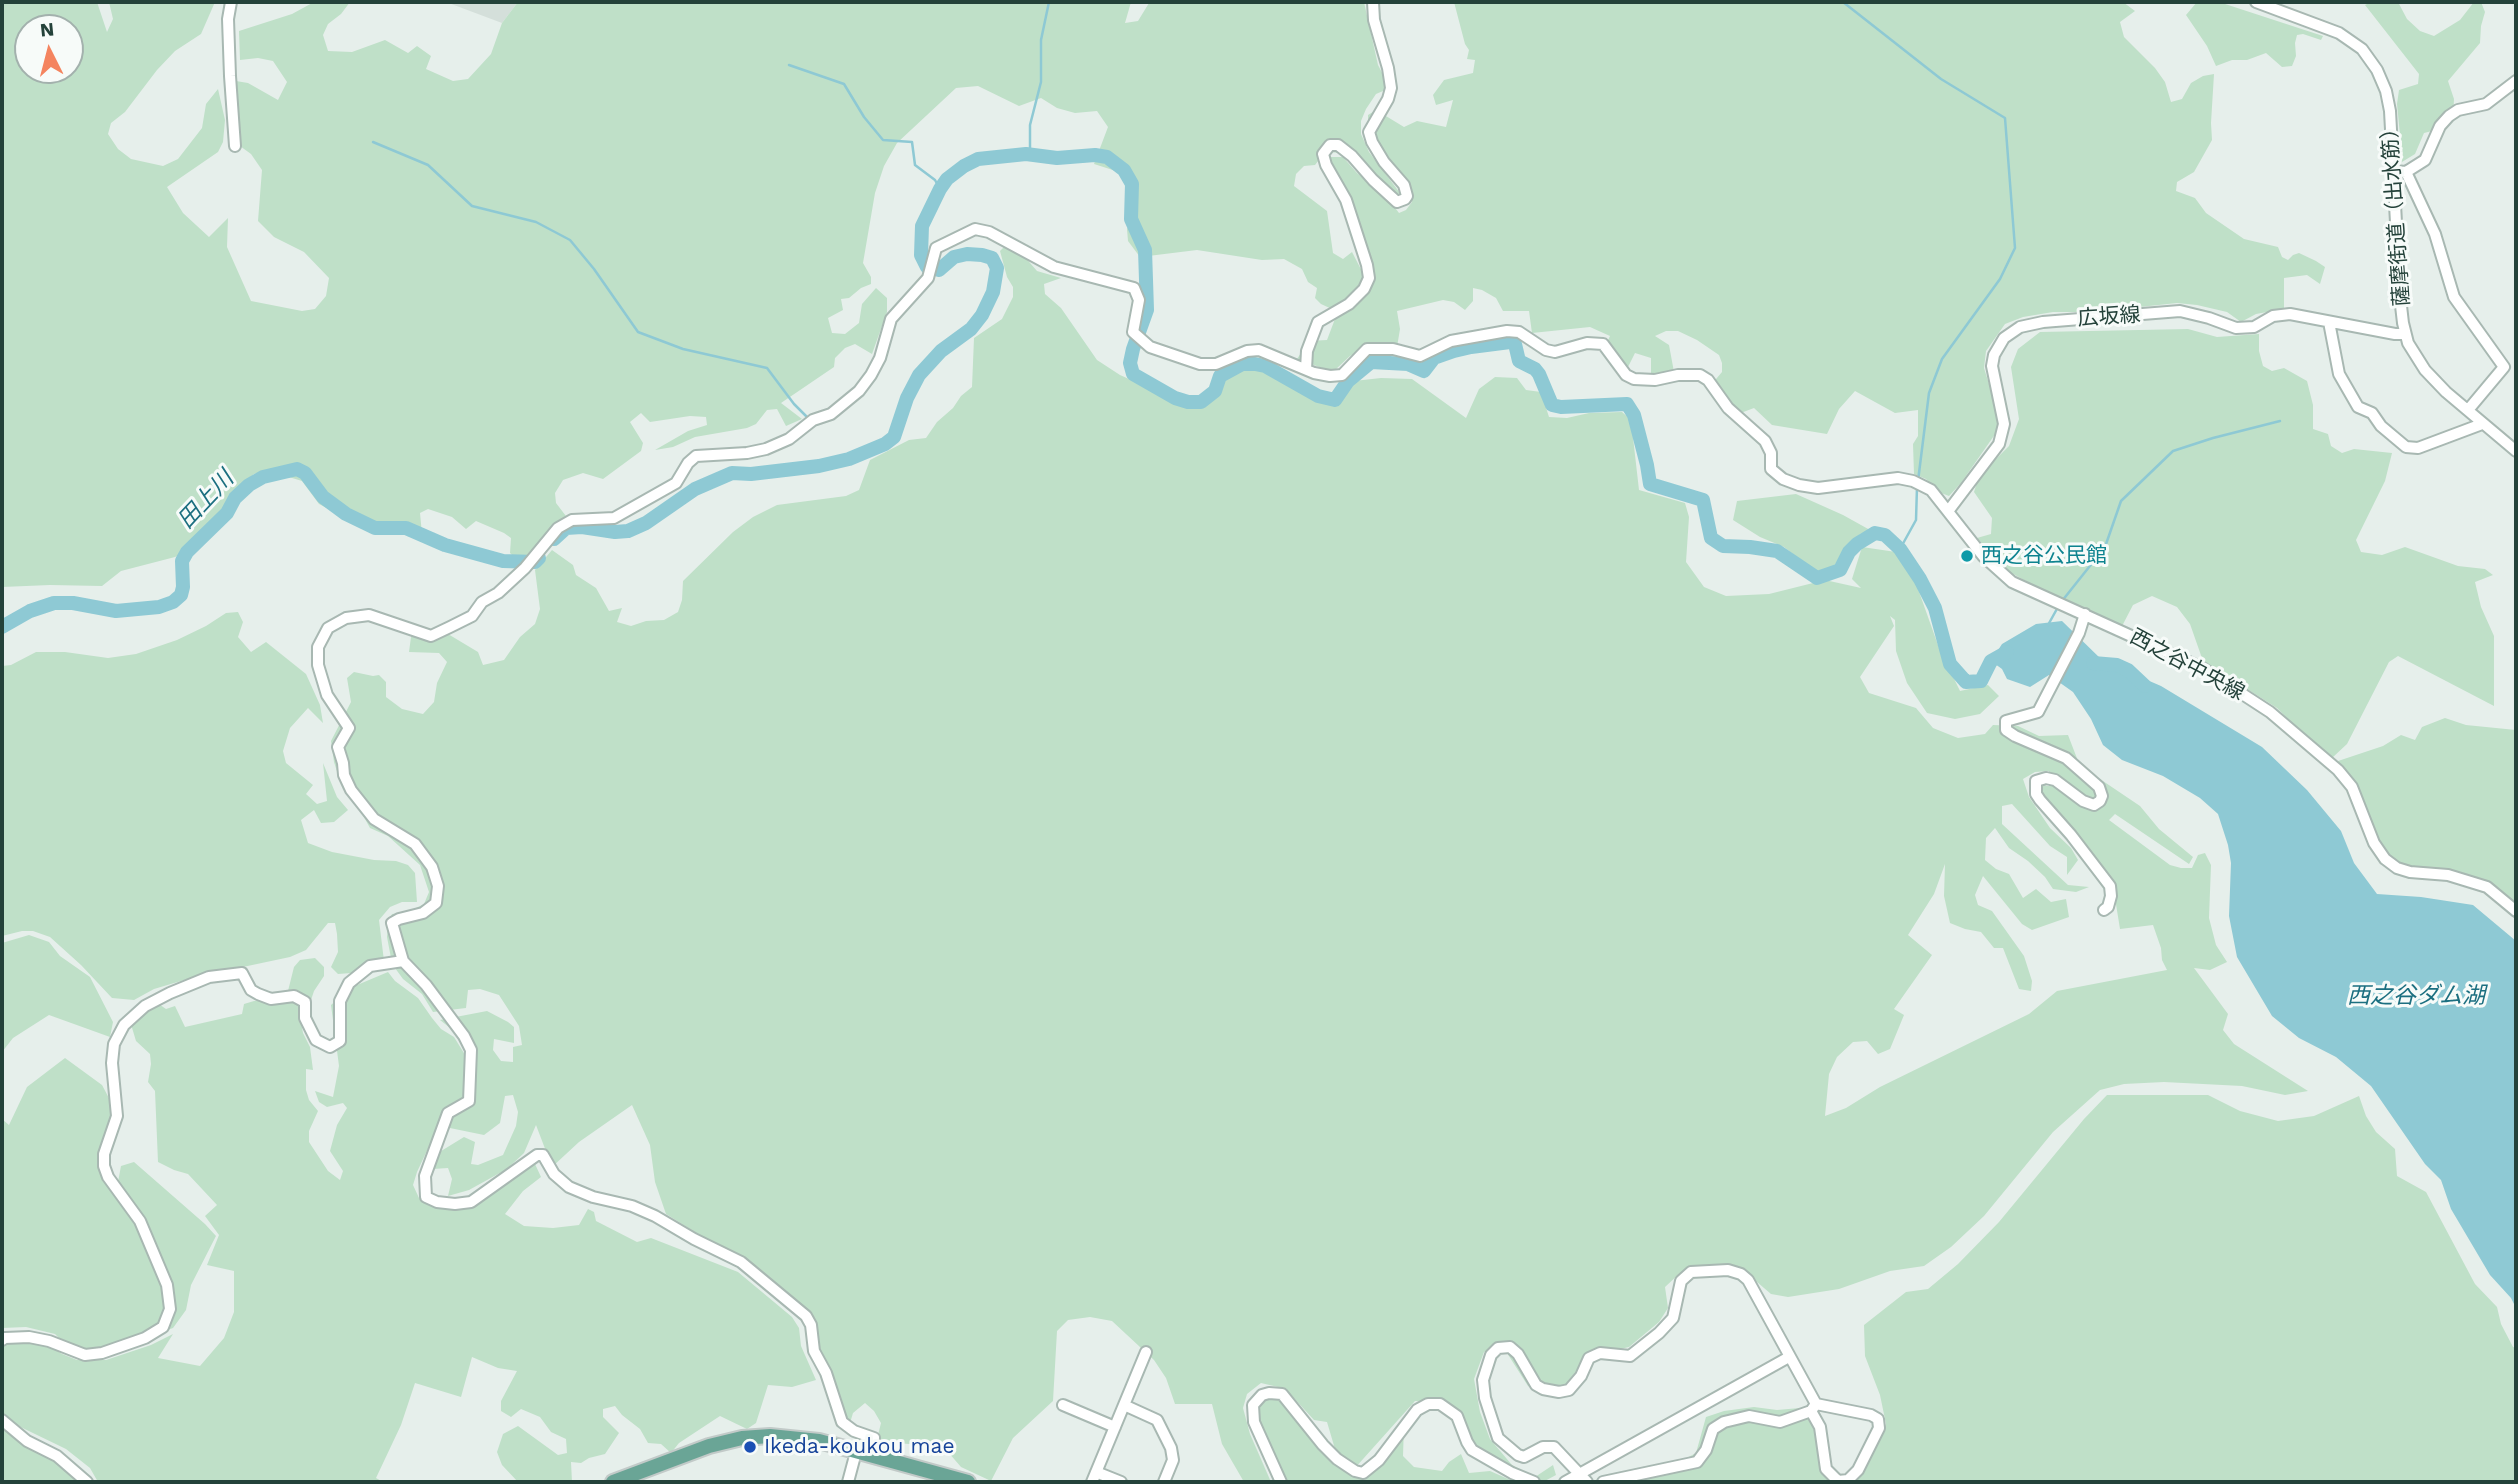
<!DOCTYPE html>
<meta charset="utf-8">
<style>
body{margin:0}
#map{position:relative;width:2518px;height:1484px;overflow:hidden;background:#e6efeb;font-family:"Work Sans",sans-serif}
canvas{display:block}
.frame{position:absolute;inset:0;border:4px solid #24423a;pointer-events:none}
.north{position:absolute;left:14px;top:14px;width:70px;height:70px;box-sizing:border-box;background:#f7fbf9;border:2px solid #a3b1ad;border-radius:50%;rotate:354deg;font-size:19px;font-weight:700;line-height:28px;text-align:center;color:#24423a}
.north::after{content:'';display:block;margin:auto;width:24px;height:32px;background:#f4845f;clip-path:polygon(50% 0,100% 100%,50% 72%,0 100%)}
</style>
<div id="map">
<canvas width="2518" height="1484"></canvas>
<div class="frame"></div>
<div class="north">N</div>
</div>
<script>
const ctx = document.querySelector('canvas').getContext('2d');
ctx.lineJoin = 'round';
function fill(path, color) { ctx.fillStyle = color; ctx.fill(path, 'evenodd'); }
const poly = rows => new Path2D(rows.map(r => 'M' + r).join(''));
function trace(path, color, width, dash) { ctx.strokeStyle = color; ctx.lineWidth = width; ctx.lineCap = dash ? 'butt' : 'round'; ctx.setLineDash(dash || []); ctx.stroke(path); }
function label(font, color, halo, rows, align = 'center') {
  ctx.font = font + ' "Work Sans","Noto Sans JP",sans-serif'; ctx.lineWidth = 6; ctx.setLineDash([]); ctx.textBaseline = 'middle'; ctx.strokeStyle = halo; ctx.fillStyle = color; for (const [text, x, y, turn = 0] of rows) {
    ctx.save(); ctx.translate(x, y); ctx.rotate((+turn || 0) * Math.PI / 180); ctx.textAlign = isNaN(turn) ? turn : align; if (halo) ctx.strokeText(text, 0, 0); ctx.fillText(text, 0, 0); ctx.restore();
  }
}
fill(poly([
 [446,2,518,2,502,23]
]), '#d4dfda');
fill(poly([
 [2,2,97,2,107,32,113,19,109,2,215,2,201,34,175,51,157,70,125,112,111,123,108,134,118,149,131,159,163,166,178,159,202,128,206,104,218,89,225,120,223,142,218,152,167,187,183,213,209,237,228,218,227,247,251,301,302,311,315,309,326,296,329,278,304,252,274,237,258,221,262,170,251,154,233,141,230,80,248,83,278,100,287,82,273,61,258,58,240,60,239,31,292,14,314,2,350,2,341,14,328,24,323,35,328,51,352,52,385,40,408,53,417,46,431,56,426,69,453,81,468,79,491,54,502,23,518,2,1131,2,1125,23,1138,21,1149,3,1364,2,1378,65,1390,88,1376,94,1366,109,1361,121,1361,134,1369,152,1403,197,1404,203,1345,153,1325,152,1315,165,1304,166,1296,174,1294,186,1327,211,1333,253,1343,259,1352,252,1366,279,1364,285,1334,310,1321,304,1315,298,1317,288,1308,282,1302,269,1284,259,1262,260,1197,250,1140,257,1128,241,1127,229,1136,210,1138,197,1127,188,1119,172,1094,164,1108,127,1097,111,1075,113,1057,108,1041,98,1019,106,978,86,956,88,897,143,884,166,875,193,863,263,871,277,871,284,861,288,849,298,841,299,843,310,828,318,832,333,845,334,859,323,862,304,876,288,887,298,887,312,872,354,855,344,845,348,835,358,834,367,781,403,802,419,786,426,777,409,767,410,756,424,747,428,695,437,673,447,655,450,688,431,707,425,706,417,690,416,650,422,641,413,630,422,643,443,641,451,603,479,583,473,563,480,555,493,556,503,569,520,533,558,521,563,510,553,511,538,504,533,476,521,466,529,452,517,428,509,420,513,422,534,402,531,373,532,319,504,302,481,269,471,254,474,237,488,207,537,199,546,175,557,121,571,102,586,50,585,2,587],
 [28,28,70,28,70,70,28,70],
 [1454,2,2123,2,2135,11,2120,22,2124,37,2155,68,2165,82,2171,102,2182,99,2191,83,2203,76,2214,74,2211,123,2212,140,2194,172,2177,182,2176,191,2195,198,2206,213,2244,239,2278,247,2282,257,2288,260,2293,255,2299,253,2316,261,2325,267,2320,284,2307,275,2284,278,2284,309,2256,314,2241,322,2227,312,2197,305,2177,303,2093,312,2053,312,2023,317,2005,324,1986,351,1984,368,1995,403,1998,430,1961,483,1949,496,1936,491,1926,479,1914,474,1913,444,1918,436,1918,410,1895,413,1855,391,1839,409,1827,434,1772,425,1754,408,1738,414,1711,385,1722,372,1722,363,1719,355,1697,340,1678,331,1666,331,1655,336,1669,345,1674,372,1651,374,1651,358,1635,353,1626,371,1604,349,1610,336,1590,327,1532,333,1529,311,1503,311,1496,298,1482,290,1473,288,1473,301,1465,310,1454,302,1443,300,1397,311,1400,329,1397,347,1365,347,1350,356,1335,370,1325,369,1297,359,1309,341,1327,340,1338,311,1371,285,1351,214,1323,157,1343,157,1357,173,1386,196,1399,213,1406,210,1412,202,1410,196,1368,128,1368,115,1376,110,1404,127,1417,121,1446,127,1453,100,1436,105,1433,95,1444,80,1473,73,1475,60,1467,59,1469,50,1465,44],
 [2197,2,2219,2,2323,36,2321,40,2303,34,2297,35,2295,43,2296,56,2292,66,2282,67,2266,53,2247,60,2232,60,2216,66,2207,46,2186,15],
 [2371,2,2398,2,2407,19,2420,31,2434,36,2460,20,2474,2,2481,2,2485,12,2481,26,2480,43,2448,81,2454,99,2453,118,2436,130,2424,133,2415,154,2397,165,2400,135,2397,104,2399,90,2418,84,2419,74,2365,5],
 [1004,247,1024,256,1037,271,1061,278,1044,284,1045,294,1061,308,1097,360,1120,375,1185,404,1204,407,1216,395,1225,373,1237,362,1248,359,1269,363,1292,378,1329,396,1342,395,1354,381,1381,378,1412,379,1466,418,1479,389,1495,377,1517,378,1526,390,1541,392,1549,417,1567,418,1589,413,1622,412,1631,420,1639,490,1685,503,1689,517,1686,562,1704,587,1726,596,1769,594,1825,580,1861,588,1852,579,1862,547,1896,552,1917,586,1939,648,1960,691,1988,685,1999,696,1980,714,1955,719,1927,713,1907,683,1896,651,1895,620,1890,616,1894,626,1860,677,1869,693,1916,708,1933,728,1958,738,1985,734,1993,725,2018,726,2039,736,2068,735,2078,761,2097,777,2140,806,2159,829,2193,857,2189,864,2115,814,2109,820,2170,865,2181,868,2192,868,2198,855,2205,853,2211,865,2209,918,2216,945,2227,962,2210,970,2194,968,2228,1014,2223,1030,2234,1044,2308,1091,2285,1095,2242,1086,2164,1082,2124,1084,2100,1090,2053,1132,1984,1216,1951,1247,1924,1266,1890,1271,1839,1289,1788,1297,1771,1294,1757,1282,1738,1273,1711,1269,1679,1274,1665,1287,1668,1308,1659,1322,1629,1347,1603,1353,1580,1366,1564,1387,1544,1394,1528,1386,1507,1353,1494,1349,1484,1352,1474,1379,1480,1412,1490,1439,1512,1465,1535,1477,1553,1465,1556,1475,1543,1482,1536,1482,1465,1448,1451,1408,1440,1402,1415,1401,1355,1468,1343,1463,1335,1449,1327,1422,1314,1420,1292,1396,1278,1387,1261,1383,1247,1394,1243,1408,1250,1434,1271,1482,1244,1482,1222,1444,1212,1404,1175,1404,1166,1378,1154,1360,1112,1321,1090,1317,1068,1320,1057,1331,1053,1401,1013,1438,991,1481,961,1467,948,1452,938,1446,881,1442,878,1435,881,1423,874,1411,865,1403,853,1413,850,1423,839,1401,834,1379,822,1356,810,1313,754,1265,722,1249,666,1214,655,1182,650,1145,632,1105,579,1142,552,1167,536,1125,524,1153,507,1169,469,1190,448,1196,452,1179,448,1168,433,1169,433,1156,464,1137,475,1142,471,1164,478,1165,503,1155,516,1126,518,1112,513,1095,505,1096,500,1123,484,1135,445,1127,451,1111,467,1106,474,1058,459,1035,440,1020,487,1011,508,1022,514,1027,514,1043,494,1039,493,1050,501,1061,513,1062,513,1047,522,1045,519,1026,499,995,480,989,468,990,466,1008,433,1012,422,994,403,979,395,968,391,958,387,937,388,923,392,914,408,912,424,904,429,892,420,865,388,836,370,828,354,799,340,781,334,762,331,741,351,702,347,678,354,672,373,676,379,675,386,682,386,697,402,709,423,714,434,702,437,683,447,662,439,653,409,652,411,637,425,633,448,634,478,652,483,665,504,660,520,637,535,624,540,609,535,570,552,550,573,565,576,575,596,588,609,611,622,608,617,622,631,626,646,621,664,620,678,612,682,600,683,581,733,532,753,517,777,505,846,496,859,490,870,460,909,440,926,438,937,422,953,408,961,396,972,387,974,338,1002,319,1013,297,1013,287,1007,277,1000,251],
 [2049,771,2049,786,2041,785,2042,792,2115,898,2120,929,2153,925,2161,948,2162,960,2167,970,2057,991,2029,1014,1880,1087,1846,1108,1825,1116,1829,1074,1837,1057,1853,1042,1867,1041,1878,1054,1890,1049,1904,1015,1894,1009,1932,955,1908,935,1934,894,1945,864,1944,896,1950,923,1965,929,1981,932,1994,948,2003,948,2019,989,2031,991,2032,981,2024,956,1992,911,1978,905,1975,895,1983,876,2022,924,2032,930,2069,917,2066,899,2051,902,2036,889,2023,898,2009,874,1996,869,1985,860,1986,838,1995,828,2009,848,2028,861,2045,877,2053,889,2076,892,2089,887,2068,885,2002,824,2002,806,2012,804,2050,846,2067,857,2067,875,2078,860,2071,848,2050,828,2029,797,2023,779,2035,772],
 [2188,329,2217,337,2259,334,2259,351,2263,366,2272,371,2284,368,2307,381,2313,405,2313,429,2328,434,2331,446,2342,453,2354,449,2392,453,2385,481,2356,540,2361,552,2382,555,2405,547,2458,566,2485,569,2493,575,2475,582,2481,607,2494,636,2494,706,2398,656,2389,662,2347,744,2332,758,2310,741,2277,708,2203,661,2190,624,2177,607,2152,596,2133,605,2120,630,2061,601,2008,571,1977,538,1991,534,1992,518,1974,492,1979,476,2009,446,2019,419,2011,367,2018,349,2040,332],
 [1796,494,1843,515,1870,530,1860,534,1833,567,1817,573,1784,547,1760,537,1733,520,1737,501],
 [238,612,243,622,238,637,251,652,266,642,306,674,320,705,323,723,308,708,290,728,283,751,286,763,313,785,306,794,317,804,327,801,323,763,337,797,348,810,334,822,321,823,314,810,301,820,308,843,332,852,374,860,396,861,408,865,415,873,417,902,402,902,390,907,379,920,384,961,365,972,338,974,331,967,338,952,337,934,335,923,328,923,306,950,290,957,191,978,154,989,134,1000,112,998,81,965,50,937,33,931,22,931,2,936,2,666,11,665,36,652,65,652,108,658,136,654,177,640,206,626,226,613],
 [2445,718,2466,725,2516,730,2516,904,2492,884,2475,878,2407,867,2389,861,2341,773,2338,761,2383,746,2401,735,2415,740,2422,727],
 [29,935,49,942,60,956,90,977,113,1022,110,1037,49,1015,13,1038,2,1052,2,943],
 [315,958,324,967,324,976,314,991,309,1006,300,1017,303,1033,310,1047,313,1070,306,1069,306,1090,309,1100,318,1111,309,1131,309,1142,328,1171,340,1180,343,1171,330,1151,337,1125,347,1108,343,1103,327,1107,319,1102,315,1091,333,1097,339,1066,331,1005,350,988,388,972,395,981,418,998,432,1018,441,1029,454,1037,467,1058,465,1096,446,1110,417,1172,413,1185,419,1198,437,1206,456,1209,473,1207,535,1164,541,1177,523,1191,505,1214,524,1226,553,1228,579,1225,588,1209,594,1212,596,1221,637,1242,651,1238,738,1272,792,1317,799,1328,801,1346,816,1380,792,1387,768,1385,756,1423,747,1429,720,1416,679,1443,671,1453,661,1444,648,1443,640,1429,622,1415,615,1406,603,1409,603,1417,619,1433,605,1454,589,1458,581,1463,571,1462,572,1482,518,1482,502,1465,497,1452,503,1434,518,1426,558,1455,567,1453,566,1439,551,1432,540,1417,521,1409,511,1417,501,1411,501,1401,517,1371,498,1368,472,1357,461,1397,415,1383,401,1425,376,1478,383,1482,98,1482,90,1468,66,1449,4,1419,2,1415,2,1333,4,1332,32,1334,62,1354,77,1360,106,1360,151,1345,173,1334,158,1358,200,1366,224,1338,234,1312,234,1271,207,1265,219,1235,205,1216,217,1205,188,1174,174,1170,158,1162,155,1091,148,1082,151,1064,150,1054,136,1041,130,1021,153,1000,166,1009,175,1006,185,1027,242,1014,244,1004,254,1001,268,1001,288,991,294,967,300,960],
 [65,1058,102,1085,118,1115,105,1147,105,1176,118,1182,121,1166,134,1162,205,1224,216,1236,191,1285,186,1310,173,1328,140,1340,112,1355,74,1353,55,1334,26,1327,2,1328,2,1119,9,1125,27,1087],
 [2107,1095,2208,1095,2240,1111,2278,1121,2314,1116,2359,1096,2366,1116,2376,1132,2395,1149,2397,1176,2426,1192,2475,1284,2497,1307,2501,1324,2513,1347,2516,1348,2516,1482,1855,1482,1886,1424,1880,1395,1865,1356,1864,1325,1906,1292,1928,1289,1958,1264,1999,1222,2084,1119],
 [1276,1395,1321,1449,1346,1472,1362,1477,1365,1482,1280,1482,1257,1418,1257,1405,1262,1399],
 [1754,1407,1777,1410,1800,1408,1816,1431,1822,1469,1832,1482,1612,1482,1672,1466,1696,1453,1706,1417,1724,1411],
 [1404,1425,1403,1456,1414,1467,1442,1471,1449,1462,1461,1454,1469,1473,1490,1471,1515,1482,1368,1482,1360,1474],
 [2,1426,27,1439,82,1482,2,1482]
]), '#bfe0c8');
fill(poly([
 [2062,621,2103,661,2161,686,2262,747,2307,790,2341,831,2354,863,2377,894,2421,897,2473,905,2516,941,2516,1308,2511,1298,2490,1275,2451,1209,2441,1180,2425,1164,2371,1086,2336,1057,2299,1038,2272,1016,2237,957,2229,916,2231,863,2228,845,2218,814,2200,798,2163,776,2122,760,2103,745,2091,719,2073,692,2049,675,2030,687,2007,679,2002,669,1991,661,2002,644,2036,624]
]), '#8ec9d4');
trace(poly([
 [1843,2,1941,79,2005,118,2015,248,2000,279,1942,359,1929,393,1918,481],
 [789,65,844,84,864,117,883,140,912,142,915,165,935,180,940,189],
 [373,142,428,165,472,206,536,222,570,240,594,269,638,332,683,349,767,368,794,404,808,418],
 [1030,155,1030,125,1041,82,1041,40,1049,2],
 [1900,549,1916,520,1917,487],
 [2062,601,2105,547,2121,501,2173,451,2213,438,2280,421],
 [2048,625,2058,607]
]), '#8ec9d4', 2.5);
trace(poly([
 [554,539,566,528,582,527,615,532,628,531,646,523,695,489,732,473,751,474,819,466,849,459,885,444,894,437,907,398,919,375,941,351,971,329,982,315,993,292,997,268,992,258,982,255,967,254,954,257,939,270,927,267,921,255,922,226,940,189,947,179,964,166,978,159,1026,154,1057,158,1095,155,1107,157,1124,170,1132,184,1131,219,1145,250,1147,310,1133,349,1130,363,1133,374,1175,398,1188,402,1201,402,1215,391,1220,376,1242,364,1255,364,1265,366,1318,396,1335,400,1348,381,1371,362,1408,364,1424,371,1434,358,1454,351,1471,347,1510,342,1515,344,1519,361,1535,369,1539,374,1552,405,1561,407,1627,404,1634,415,1647,465,1650,484,1703,500,1711,538,1723,546,1750,547,1777,551,1817,578,1840,570,1849,552,1857,544,1875,533,1885,535,1900,549,1920,579,1935,608,1950,664,1966,682,1981,681,1991,661,2007,652],
 [2,627,30,611,54,603,73,603,116,611,159,607,173,602,181,595,183,587,182,561,187,552,227,513,235,498,249,485,263,477,297,469,305,473,323,497,346,514,375,528,406,528,445,545,503,561,535,562,539,558],
 [2093,663,2117,665,2128,670,2145,686]
]), '#8ec9d4', 14);
const minor = poly([
 [231,2,228,19,230,76,235,146],
 [2256,2,2339,33,2362,49,2377,70,2386,91,2390,111,2400,297,2403,323,2408,343,2425,370,2446,392,2516,451],
 [2394,171,2406,172,2435,234,2454,297,2504,367,2468,410],
 [2406,172,2425,160,2440,126,2449,116,2458,110,2486,104,2516,81],
 [2329,322,2339,374,2358,407,2372,413,2381,426,2406,447,2418,448,2482,424],
 [1306,369,1307,351,1318,322,1349,304,1364,289,1369,278,1367,265,1346,200,1326,165,1323,154,1330,145,1338,145,1352,156,1373,180,1397,202,1405,199,1407,196,1404,185,1384,162,1372,142,1369,132,1388,99,1391,88,1388,68,1374,20,1373,2],
 [1949,510,1999,444,2004,424,1992,366,1994,355,2004,338,2020,327,2043,322,2180,311,2209,318,2236,328,2254,327,2273,316,2290,314,2395,334,2405,334],
 [2085,614,2079,633,2038,712,2006,721,2006,730,2015,736,2066,758,2099,787,2102,796,2100,801,2094,805,2083,801,2055,780,2046,778,2036,781,2036,794,2040,800,2071,835,2110,886,2111,896,2108,907,2104,910],
 [2,1340,5,1338,29,1337,49,1341,85,1355,102,1353,145,1338,163,1327,170,1309,167,1285,140,1221,108,1177,104,1166,104,1154,117,1116,112,1063,114,1044,124,1025,145,1006,170,993,209,977,242,973,251,990,258,994,271,999,294,996,305,1002,305,1018,316,1040,330,1047,340,1041,340,1001,349,983,370,966,403,961],
 [1063,1405,1115,1427],
 [1124,1405,1157,1420,1171,1448,1173,1460,1164,1482],
 [2,1420,27,1441,57,1456,87,1482],
 [1096,1472,1121,1482],
 [848,1482,856,1452,872,1447,874,1438,854,1431,842,1422,826,1373,814,1351,811,1325,806,1316,741,1262,694,1239,655,1216,632,1206,593,1197,569,1187,554,1174,543,1155,537,1155,471,1202,455,1204,437,1202,426,1197,425,1176,448,1113,469,1101,471,1050,464,1036,426,985,403,961,392,923,399,919,423,913,436,903,438,886,432,867,415,844,374,819,351,790,344,775,343,763,338,747,349,728,327,695,318,665,318,647,328,628,346,618,369,615,431,636,450,627,472,616,482,602,498,593,525,568,558,528,572,520,614,518,676,483,688,463,696,456,747,453,766,449,789,439,813,420,831,414,859,391,871,375,880,358,891,319,928,278,936,248,975,229,989,232,1054,267,1134,288,1139,300,1133,332,1150,347,1200,364,1216,364,1247,351,1259,350,1314,373,1330,376,1342,375,1367,349,1393,349,1420,356,1451,341,1507,331,1519,332,1546,350,1555,352,1587,343,1603,344,1626,375,1634,379,1655,380,1678,375,1700,375,1708,380,1728,408,1765,441,1771,453,1771,469,1783,479,1799,485,1818,488,1898,478,1913,481,1931,490,1983,556,2012,582,2204,669,2270,712,2338,770,2352,787,2374,843,2385,859,2397,868,2410,872,2448,875,2487,887,2516,911],
 [1092,1482,1146,1352],
 [1281,1482,1254,1422,1253,1405,1262,1395,1269,1393,1282,1394,1323,1445,1337,1459,1355,1471,1363,1473,1379,1460,1417,1410,1428,1404,1440,1404,1457,1416,1467,1442,1472,1450,1512,1473,1534,1482],
 [1565,1482,1789,1357],
 [1587,1482,1554,1447,1543,1447,1524,1457,1518,1455,1498,1438,1485,1398,1483,1380,1491,1355,1498,1348,1510,1347,1518,1354,1536,1385,1543,1389,1559,1392,1569,1390,1581,1376,1589,1358,1600,1353,1630,1356,1659,1333,1673,1318,1681,1281,1691,1272,1728,1270,1741,1274,1748,1280,1816,1404,1811,1411,1820,1427,1826,1469,1838,1481,1848,1480,1858,1470,1879,1428,1878,1419,1871,1415,1816,1404],
 [1603,1482,1697,1462,1706,1450,1713,1429,1724,1422,1749,1416,1780,1422,1811,1411]
]);
const major = poly([
 [613,1482,709,1446,742,1438,770,1436,819,1441,968,1482]
]);
trace(minor, '#a8b8b2', 14);
trace(major, '#c2cac8', 18);
trace(minor, '#fff', 10);
trace(major, '#6aa596', 14);
for (const [x, y, r, color] of [
 [1967,556,7,"#0f9aa8"],
 [750,1447,7,"#1a4fb4"]
]) { const dot = new Path2D(); dot.arc(x, y, r, 0, 2 * Math.PI); ctx.fillStyle = color; ctx.fill(dot); trace(dot, '#f7fbf9', 2.5); }
label('21px', '#24423a', '#f7fbf9', [
 ["薩摩街道（出水筋）",2396,212,-94],
 ["広坂線",2109,317,-4],
 ["西之谷中央線",2187,665,28]
]);
label('21px', '#0d838f', '#f7fbf9', [
 ["西之谷公民館",1981,556]
], 'left');
label('21px', '#164399', '#f7fbf9', [
 ["Ikeda-koukou mae",764,1447]
], 'left');
label('italic 23px', '#1c6f80', '#f7fbf9', [
 ["田上川",206,500,-47],
 ["西之谷ダム湖",2416,996]
]);
</script>
